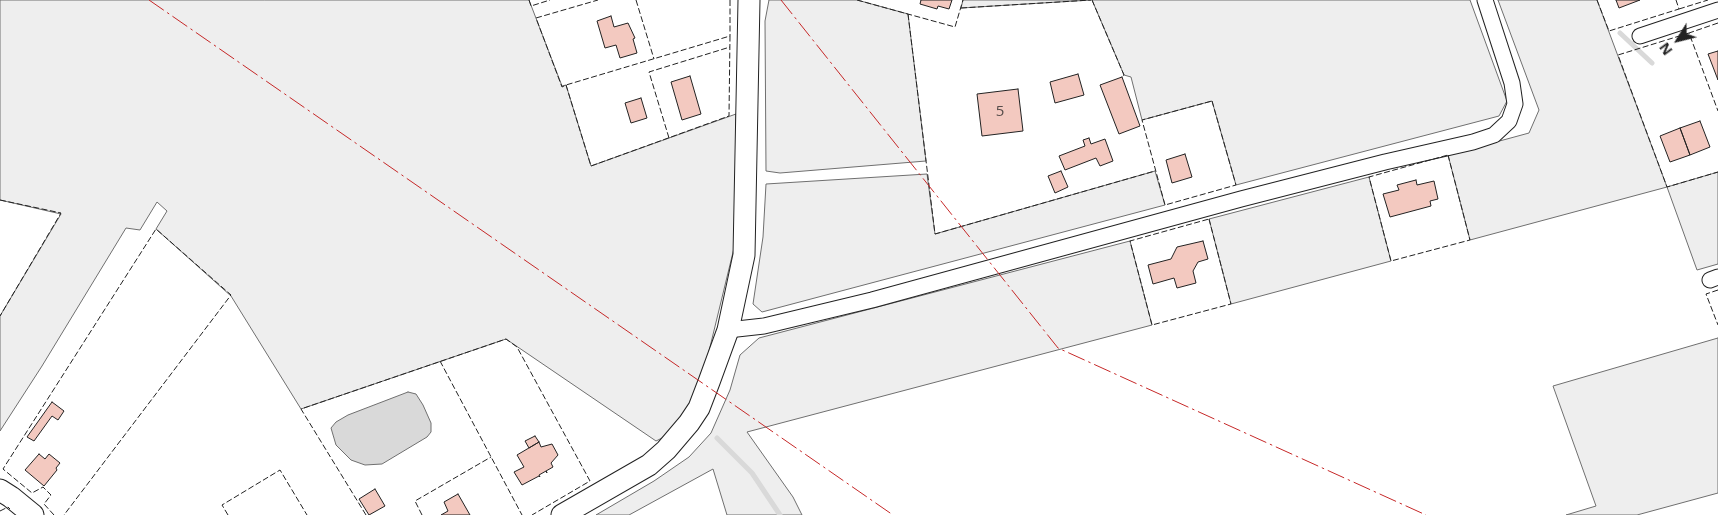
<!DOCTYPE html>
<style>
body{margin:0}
#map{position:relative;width:1718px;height:515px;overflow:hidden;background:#fff;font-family:"Open Sans",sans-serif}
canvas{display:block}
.north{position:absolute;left:1653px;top:15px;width:50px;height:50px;-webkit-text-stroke:4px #fff;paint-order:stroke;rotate:234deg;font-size:14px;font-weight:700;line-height:20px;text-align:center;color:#222}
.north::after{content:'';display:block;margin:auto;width:18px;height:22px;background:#222;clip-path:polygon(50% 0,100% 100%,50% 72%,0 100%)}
</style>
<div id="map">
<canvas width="1718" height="515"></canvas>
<div class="north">N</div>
</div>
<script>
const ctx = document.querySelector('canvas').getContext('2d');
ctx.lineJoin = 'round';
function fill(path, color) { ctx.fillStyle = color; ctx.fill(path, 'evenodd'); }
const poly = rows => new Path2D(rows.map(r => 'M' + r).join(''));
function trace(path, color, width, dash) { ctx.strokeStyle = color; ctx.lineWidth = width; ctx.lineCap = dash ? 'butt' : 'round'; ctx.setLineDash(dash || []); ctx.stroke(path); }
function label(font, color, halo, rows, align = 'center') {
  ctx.font = font + ' "Open Sans",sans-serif'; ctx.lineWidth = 4; ctx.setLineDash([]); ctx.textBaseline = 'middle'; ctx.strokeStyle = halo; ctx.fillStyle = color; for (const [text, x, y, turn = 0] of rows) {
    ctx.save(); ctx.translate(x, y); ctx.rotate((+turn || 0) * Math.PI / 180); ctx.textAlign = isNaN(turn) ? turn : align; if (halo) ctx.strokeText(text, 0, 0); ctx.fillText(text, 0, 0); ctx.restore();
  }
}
const green = poly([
 [0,0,529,0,562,86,566,85,591,166,736,114,735,244,702,380,690,411,672,433,656,441,506,339,301,409,231,296,156,229,167,211,157,202,140,230,126,228,42,366,0,431,0,316,61,214,0,200,0,0],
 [769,0,857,0,908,14,926,161,780,173,766,171,765,21,769,0],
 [963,0,1091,0,961,8,963,0],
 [1092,0,1470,0,1507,101,1499,116,1236,185,1212,101,1142,120,1131,77,1124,75,1092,0],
 [1498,0,1597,0,1667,187,1718,172,1718,264,1697,270,1667,187,1470,240,1448,155,1529,133,1539,110,1498,0],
 [1155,171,1165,205,762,312,753,304,763,237,766,184,927,174,935,234,1155,171],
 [1369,177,1391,261,1231,304,1209,219,1369,177],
 [1130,241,1152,325,747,432,793,497,802,515,727,515,713,469,629,515,596,515,654,481,689,457,711,433,730,390,740,355,759,338,1130,241],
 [1718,338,1718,493,1637,515,1566,515,1596,506,1553,386,1718,338]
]);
fill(green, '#eee');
trace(green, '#6f6f6f', 1);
const water = poly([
 [408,392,416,394,423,405,431,423,431,432,427,437,382,464,365,465,351,460,336,445,331,428,336,422,348,415,408,392]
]);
fill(water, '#d9d9d9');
trace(water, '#6f6f6f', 1);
trace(poly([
 [1620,33,1652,63],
 [717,438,752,473,780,515]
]), '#d9d9d9', 5);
const building = poly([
 [921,0,952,0,949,9,938,6,937,9,920,4,921,0],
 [1616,0,1640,0,1619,8,1616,0],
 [611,16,614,27,628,23,635,38,633,39,637,53,620,58,616,45,605,48,597,21,611,16],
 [1718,51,1718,80,1708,54,1718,51],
 [1078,74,1084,95,1055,103,1050,82,1078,74],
 [690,76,701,114,682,120,671,82,690,76],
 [1122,77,1140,126,1119,134,1100,85,1122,77],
 [1018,89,1023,131,982,136,977,94,1018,89],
 [641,98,647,118,631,123,625,103,641,98],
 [1700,121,1710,147,1690,155,1680,128,1700,121],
 [1680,128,1690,155,1670,162,1660,136,1680,128],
 [1089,138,1091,144,1105,139,1113,161,1100,166,1096,158,1065,170,1059,156,1085,146,1083,140,1089,138],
 [1185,154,1192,177,1172,183,1166,160,1185,154],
 [1061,171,1068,187,1055,193,1048,176,1061,171],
 [1416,180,1417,185,1434,181,1438,199,1430,201,1431,206,1390,217,1383,194,1399,190,1397,185,1416,180],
 [1203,241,1208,259,1198,262,1193,271,1196,283,1177,288,1174,278,1153,284,1148,265,1171,259,1177,247,1203,241],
 [52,402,64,411,58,420,52,416,34,441,27,437,52,402],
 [535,436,539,442,529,448,525,441,535,436],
 [539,442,541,447,552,444,558,455,551,463,553,467,546,471,547,473,546,471,539,475,540,477,539,476,522,485,514,472,524,467,517,455,539,442],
 [39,454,45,459,49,454,60,463,56,468,57,470,44,486,25,470,39,454],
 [375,489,385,506,369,515,359,499,375,489],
 [458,494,470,515,441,515,448,511,444,502,458,494]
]);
fill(building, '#f3c9c0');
trace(building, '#222', 1);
const street = poly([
 [1640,36,1718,10],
 [1710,280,1718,277],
 [728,330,764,326,872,300,1241,199,1385,162,1473,142,1494,135,1509,121,1515,104,1512,83,1485,0]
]);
const secondary = poly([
 [0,490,11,497,33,515],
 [562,515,649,465,666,450,689,423,699,408,709,382,728,330,744,255,749,0]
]);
trace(street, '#222', 17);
trace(secondary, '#222', 23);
trace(street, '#fff', 15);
trace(secondary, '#fff', 21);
trace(poly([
 [529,0,531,6,550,0],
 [636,0,654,59],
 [730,0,730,36],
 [857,0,955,27,963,0],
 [1092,0,1124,75,1122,77],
 [1597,0,1609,31,1679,9,1676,0],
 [961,8,1091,0],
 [1679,9,1708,0],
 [908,14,935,234,1155,171],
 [1718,23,1689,33,1718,111],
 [1689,33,1618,55,1667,187,1718,172],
 [566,85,591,166,729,116,730,36,566,85,562,87,536,18,598,0],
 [1212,101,1236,185,1165,205,1142,120,1212,101],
 [669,138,649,72,730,47],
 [1448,155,1470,240,1391,261,1369,177,1448,155],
 [0,200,61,213,0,316],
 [1209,219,1231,304,1152,325,1130,241,1209,219],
 [1718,290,1706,294,1718,325],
 [440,361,522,515],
 [0,511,8,507,10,509],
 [54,515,44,504,51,495,43,487,32,493,3,469,156,229,231,295,64,515],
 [228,515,222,505,280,470,307,515],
 [366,515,301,409,506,339,517,347,590,481,532,515],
 [422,515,415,501,491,457]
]), '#222', 1, [6, 2.5]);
trace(poly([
 [149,0,893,515],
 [781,0,1058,348,1426,515]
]), '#c62828', 1, [18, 4, 2.5, 4]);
label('15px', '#564c4a', null, [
 ["5",1000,112]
]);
</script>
